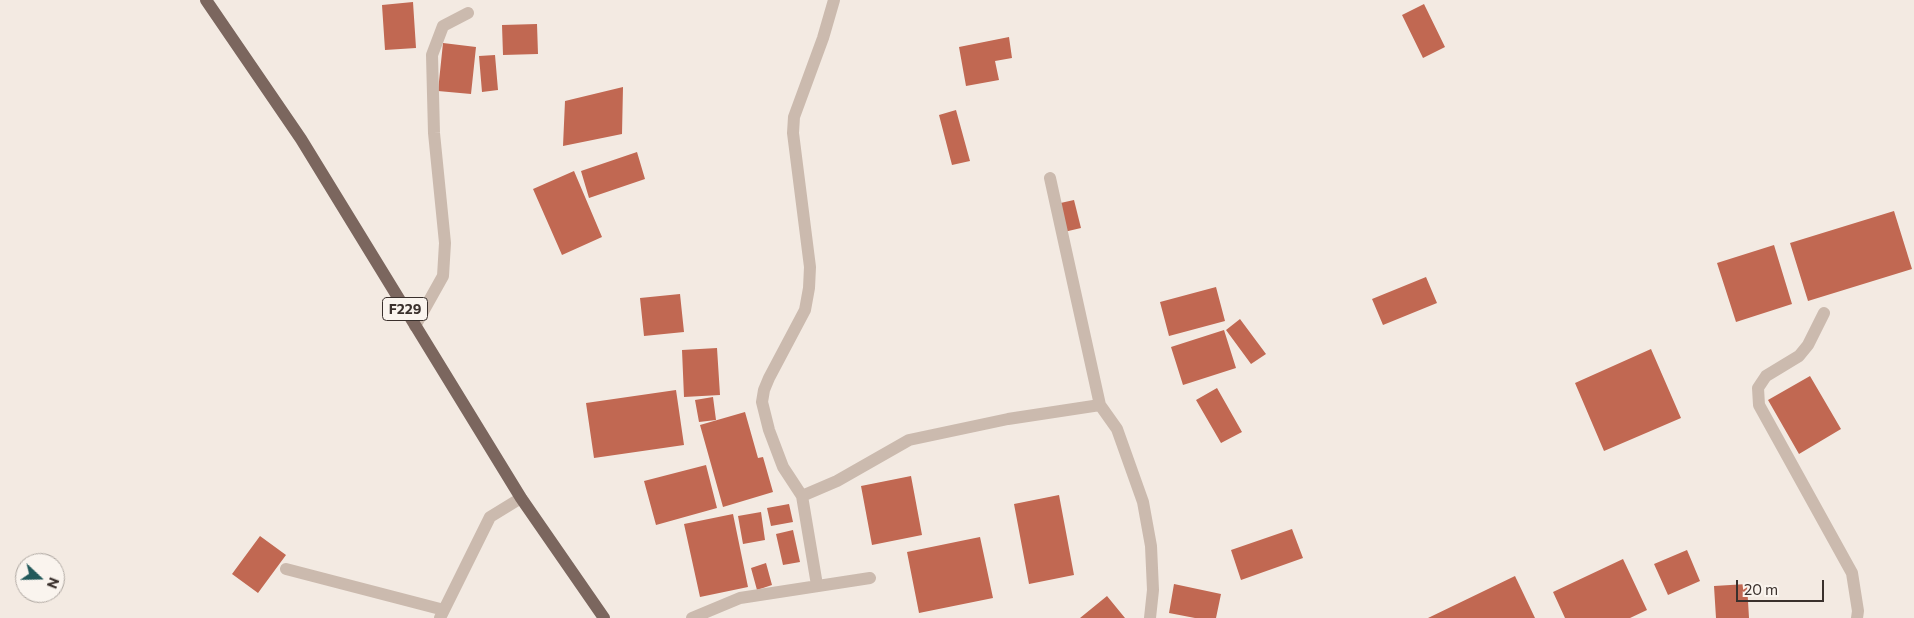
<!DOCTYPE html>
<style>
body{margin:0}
#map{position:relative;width:1914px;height:618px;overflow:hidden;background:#f3eae2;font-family:Commissioner,sans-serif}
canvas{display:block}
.north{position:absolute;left:15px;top:553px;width:50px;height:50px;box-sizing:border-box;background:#faf4ee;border:1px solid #ada6a0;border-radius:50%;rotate:111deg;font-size:14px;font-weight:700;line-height:20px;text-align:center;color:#3a302c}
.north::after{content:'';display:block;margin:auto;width:18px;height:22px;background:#22595a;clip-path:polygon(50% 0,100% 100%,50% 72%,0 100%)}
.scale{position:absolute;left:1736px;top:580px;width:88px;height:22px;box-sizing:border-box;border:2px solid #3a302c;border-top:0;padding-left:6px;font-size:15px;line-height:18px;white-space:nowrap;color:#3a302c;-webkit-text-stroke:4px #faf4ee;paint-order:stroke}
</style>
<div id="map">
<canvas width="1914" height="618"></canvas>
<div class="north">N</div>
<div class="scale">20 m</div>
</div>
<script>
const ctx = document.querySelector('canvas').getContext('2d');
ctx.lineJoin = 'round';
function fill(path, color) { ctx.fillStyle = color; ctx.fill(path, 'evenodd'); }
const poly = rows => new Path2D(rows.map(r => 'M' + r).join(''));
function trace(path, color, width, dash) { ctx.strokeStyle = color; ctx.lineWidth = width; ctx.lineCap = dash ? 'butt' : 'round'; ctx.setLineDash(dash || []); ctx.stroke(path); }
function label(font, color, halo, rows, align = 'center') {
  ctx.font = font + ' Commissioner,sans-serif'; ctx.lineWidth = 4.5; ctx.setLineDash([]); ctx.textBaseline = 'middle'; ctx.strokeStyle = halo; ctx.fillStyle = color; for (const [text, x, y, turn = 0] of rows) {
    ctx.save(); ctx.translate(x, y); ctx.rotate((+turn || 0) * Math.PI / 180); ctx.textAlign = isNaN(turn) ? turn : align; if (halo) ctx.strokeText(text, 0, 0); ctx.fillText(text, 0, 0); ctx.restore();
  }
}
fill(poly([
 [413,2,416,48,385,50,382,5],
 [1424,4,1445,47,1423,58,1402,15],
 [537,24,538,54,503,55,502,25],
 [1009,37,1012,58,995,61,999,80,966,86,959,47],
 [443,43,476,47,471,94,438,91],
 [495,55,498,90,482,92,479,56],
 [623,87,622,134,563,146,565,101],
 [956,110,970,161,952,165,939,115],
 [637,152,645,179,589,198,581,171],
 [574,171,602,237,562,255,533,189],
 [1074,200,1081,228,1064,232,1056,204],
 [1894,211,1912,269,1808,301,1790,243],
 [1774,245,1792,304,1736,322,1717,263],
 [1426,277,1437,303,1383,325,1372,299],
 [1216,287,1225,321,1169,336,1160,302],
 [680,294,684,332,644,336,640,298],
 [1240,319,1266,354,1251,364,1226,330],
 [1224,330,1236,368,1183,385,1171,347],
 [717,348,720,395,684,397,682,350],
 [1651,349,1681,418,1604,451,1575,383],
 [1810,376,1841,429,1799,454,1768,400],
 [1217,388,1242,432,1221,443,1196,400],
 [676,390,684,445,594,458,586,403],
 [713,397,716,420,699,422,695,400],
 [745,412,758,458,763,457,773,492,723,507,700,425],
 [706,465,717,508,656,525,644,481],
 [911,476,922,535,872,545,861,486],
 [1059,495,1074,575,1029,584,1014,504],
 [789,504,793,522,771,526,767,508],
 [761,512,765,540,743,544,738,516],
 [733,514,748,587,700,597,684,524],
 [1292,529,1303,558,1241,580,1231,550],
 [793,530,800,562,783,565,776,534],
 [260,536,286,555,258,593,232,574],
 [980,537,993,598,919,613,907,552],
 [1687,550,1700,581,1668,595,1654,564],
 [1623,559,1647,610,1630,618,1565,618,1553,592],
 [766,563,772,585,757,590,751,568],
 [1515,576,1535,618,1428,618],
 [1174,584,1221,594,1216,618,1195,618,1169,613],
 [1747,584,1749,618,1716,618,1714,586],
 [1107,596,1125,618,1080,618]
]), '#c16852');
trace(poly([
 [1050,178,1100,405,1117,429,1143,502,1151,546,1153,590,1150,618],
 [1824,313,1808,345,1799,356,1766,376,1758,388,1759,405,1852,573,1858,611,1857,618],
 [415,326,443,276,445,243,434,133,432,55,443,26,468,13],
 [802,496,837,481,909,440,1008,419,1100,405],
 [286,569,444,610],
 [817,585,802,496,783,467,769,430,762,402,764,390,769,378,805,310,809,288,810,267,793,133,794,117,823,38,834,0],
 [440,618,490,517,521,498],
 [692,618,740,598,870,578]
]), '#cbbaae', 12);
trace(poly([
 [206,0,301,139,521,498,604,618]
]), '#7b665e', 12);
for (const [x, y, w] of [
 [405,309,45]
]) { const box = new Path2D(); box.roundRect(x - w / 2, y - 11.5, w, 23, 4); ctx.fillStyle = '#faf4ee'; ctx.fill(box); trace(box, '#3a302c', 1); }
label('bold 14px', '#3a302c', null, [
 ["F229",405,309]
]);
</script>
